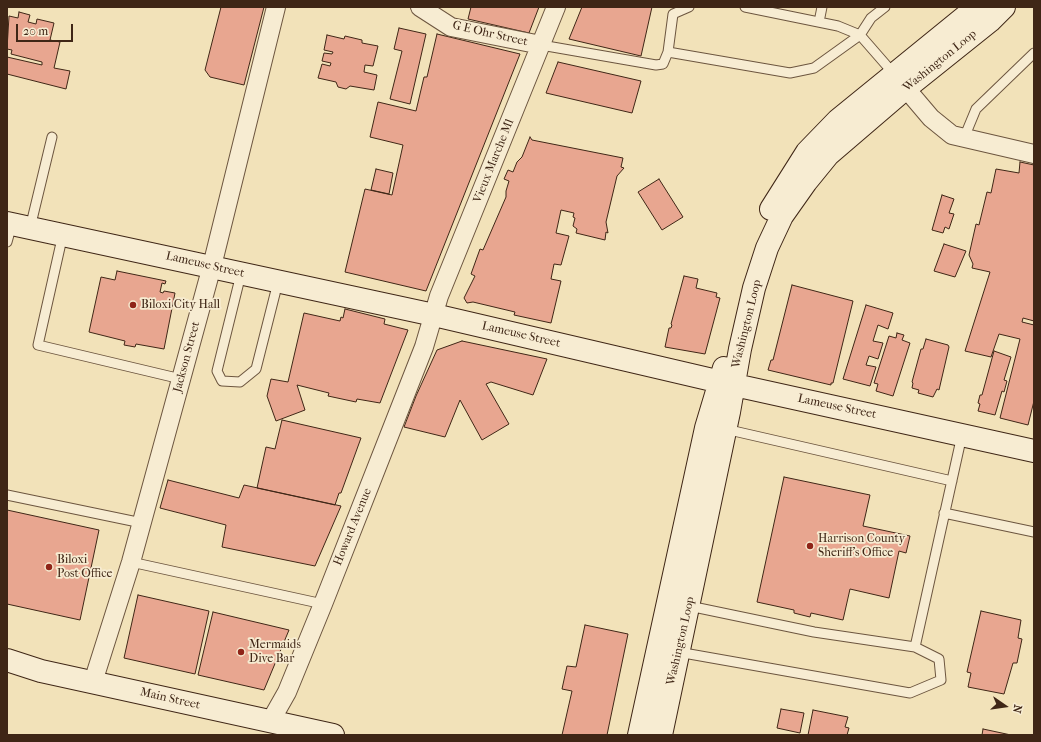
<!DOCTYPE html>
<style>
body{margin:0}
#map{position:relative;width:1041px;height:742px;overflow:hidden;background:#f2e2b9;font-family:"IM FELL French Canon",serif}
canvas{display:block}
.frame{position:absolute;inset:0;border:8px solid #3f2616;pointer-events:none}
.north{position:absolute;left:985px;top:686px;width:40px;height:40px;-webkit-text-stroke:3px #f7ecd2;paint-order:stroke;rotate:103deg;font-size:11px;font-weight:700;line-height:16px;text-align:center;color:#3f2616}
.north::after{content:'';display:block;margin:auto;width:14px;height:18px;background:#3f2616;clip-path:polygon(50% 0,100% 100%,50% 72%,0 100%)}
.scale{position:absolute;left:16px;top:24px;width:57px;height:18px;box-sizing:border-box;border:2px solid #3f2616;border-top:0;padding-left:5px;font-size:12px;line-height:14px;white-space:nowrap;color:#3f2616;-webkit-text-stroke:3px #f7ecd2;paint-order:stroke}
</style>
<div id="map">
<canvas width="1041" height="742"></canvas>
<div class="frame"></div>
<div class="north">N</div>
<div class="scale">20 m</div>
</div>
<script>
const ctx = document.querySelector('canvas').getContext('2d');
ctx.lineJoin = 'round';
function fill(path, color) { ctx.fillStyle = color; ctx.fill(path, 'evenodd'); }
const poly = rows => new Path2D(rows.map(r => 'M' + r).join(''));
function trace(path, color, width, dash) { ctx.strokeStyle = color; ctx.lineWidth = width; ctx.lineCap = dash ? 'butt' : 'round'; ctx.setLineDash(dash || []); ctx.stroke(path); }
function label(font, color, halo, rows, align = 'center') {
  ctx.font = font + ' "IM FELL French Canon",serif'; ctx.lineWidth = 3.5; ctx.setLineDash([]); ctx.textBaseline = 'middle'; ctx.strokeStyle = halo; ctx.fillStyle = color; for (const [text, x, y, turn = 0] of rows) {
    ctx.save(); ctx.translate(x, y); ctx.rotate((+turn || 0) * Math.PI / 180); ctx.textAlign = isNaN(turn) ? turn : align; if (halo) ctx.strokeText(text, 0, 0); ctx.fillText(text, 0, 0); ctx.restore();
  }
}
const building = poly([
 [221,7,264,7,244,85,210,77,205,70,221,7],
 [471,7,539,7,529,33,468,19,471,7],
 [582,7,652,7,641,56,569,39,582,7],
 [19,12,30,15,28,22,36,24,37,19,54,23,50,40,60,42,54,68,70,71,66,89,7,74,7,57,42,65,42,62,11,54,12,50,7,49,9,16,18,18,19,12],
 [399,28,426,34,410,104,390,99,402,51,394,49,399,28],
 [437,34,520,54,426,291,345,272,365,189,392,195,403,145,370,137,378,102,416,111,424,77,427,77,437,34],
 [327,35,344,39,345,36,362,40,362,43,378,46,373,66,365,65,364,72,377,75,374,90,350,86,346,89,338,87,336,82,318,78,322,64,330,66,331,63,322,61,324,53,332,54,333,52,324,50,327,35],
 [558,62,641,81,632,113,546,93,558,62],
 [530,137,532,140,623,158,621,167,624,168,617,176,606,222,608,233,606,232,605,240,576,233,577,229,573,226,575,218,573,217,574,213,561,210,556,233,569,236,561,265,554,264,551,279,561,281,551,323,514,315,515,312,473,302,467,303,464,298,475,276,471,274,480,249,483,250,506,197,506,191,509,181,504,179,508,170,513,172,517,162,522,157,530,137],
 [1020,162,1034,165,1034,321,1023,318,1022,322,1034,325,1034,401,1028,425,1000,418,1020,339,999,334,991,357,965,351,990,272,972,268,973,264,969,255,976,224,979,225,987,192,991,193,996,169,1019,173,1020,162],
 [376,169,393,173,389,194,371,190,376,169],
 [659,179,683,217,662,230,638,192,659,179],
 [942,195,954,199,949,213,954,214,949,229,945,227,943,233,932,230,942,195],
 [944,244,966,251,955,277,934,271,944,244],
 [117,271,166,281,165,284,162,283,160,292,163,293,164,291,175,293,164,349,136,344,135,347,124,345,125,341,89,332,101,277,115,280,117,271],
 [684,276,698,279,696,288,717,293,716,297,720,298,705,354,665,347,669,328,671,328,672,325,671,324,684,276],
 [792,285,853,301,833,383,831,383,831,385,768,370,771,360,773,360,792,285],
 [866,305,893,313,888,329,878,325,873,341,883,343,878,359,869,356,866,365,876,367,870,386,843,379,866,305],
 [345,309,385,319,384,324,408,330,380,403,357,399,356,402,328,396,329,393,297,385,305,410,276,421,267,396,271,379,288,382,304,313,340,321,341,317,343,318,345,309],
 [897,333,904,335,902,340,910,343,893,396,876,391,878,384,874,383,889,336,896,338,897,333],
 [926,339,948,345,949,347,939,390,937,389,933,397,918,393,919,390,912,388,913,383,912,382,921,349,923,349,926,339],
 [462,341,547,359,533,395,491,382,486,384,509,424,482,440,460,400,445,437,404,427,416,396,437,350,462,341],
 [994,351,1011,357,1004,380,1007,381,1004,392,1002,391,995,415,978,411,980,404,978,403,980,395,982,395,994,351],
 [282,420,361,438,341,493,339,493,335,505,257,488,266,447,275,449,282,420],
 [784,477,870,495,863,526,910,536,906,553,899,551,889,598,850,589,843,620,811,613,810,617,794,613,794,610,757,602,784,477],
 [168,480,239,498,244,485,341,506,315,566,222,547,226,525,160,508,168,480],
 [7,510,99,530,80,620,7,604,7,510],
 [138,595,209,611,195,674,124,658,138,595],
 [981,611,1021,620,1018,638,1022,639,1017,663,1013,663,1004,694,968,687,971,673,967,672,981,611],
 [213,612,289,630,264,690,198,675,213,612],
 [585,625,628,634,607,735,562,735,572,691,562,689,567,666,576,667,585,625],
 [781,709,804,713,800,733,777,728,781,709],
 [813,710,848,717,845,727,849,728,847,735,808,735,813,710],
 [983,729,1011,735,982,735,983,729]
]);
fill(building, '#e8a690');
trace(building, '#3f2616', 1);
const lane = poly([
 [745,7,838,26,860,35,894,74],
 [819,22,822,7],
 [541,45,656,65,663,64,668,52,673,14,689,7],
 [668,52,790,73,814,68,860,35,871,18,885,7],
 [964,138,976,109,1034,53],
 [30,228,52,137],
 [63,234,38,345,181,379],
 [7,242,12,224],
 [241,274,217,371,222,381,240,382,256,369,278,282],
 [725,429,952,481],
 [7,495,142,523],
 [944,513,1034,532],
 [131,562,323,604],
 [915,647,962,435],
 [678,652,910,693,941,680,939,659,915,647,814,632,689,606]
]);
const street = poly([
 [420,7,451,27,541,45],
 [897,78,931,118,952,135,1034,154],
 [93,682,131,562,212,266,276,7],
 [270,722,287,692,323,604,424,347,439,296,556,7]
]);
const secondary = poly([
 [771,209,807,152,838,120,977,7],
 [7,223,434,315,721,382,1034,451],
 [7,660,41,671,333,735],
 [639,735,706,428,724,368],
 [661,735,729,412,740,349,754,288,767,248,782,216,806,182,828,155,905,89,990,21,1004,7]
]);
trace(lane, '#6c553f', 11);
trace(street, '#6c553f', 20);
trace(secondary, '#3f2616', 24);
trace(lane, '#f7ecd2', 9);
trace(street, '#f7ecd2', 18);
trace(secondary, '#f7ecd2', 22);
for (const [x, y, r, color] of [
 [133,305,4,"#8f2418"],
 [810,546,4,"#8f2418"],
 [49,567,4,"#8f2418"],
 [241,652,4,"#8f2418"]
]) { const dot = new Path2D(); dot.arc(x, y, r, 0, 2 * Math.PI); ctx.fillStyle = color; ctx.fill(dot); trace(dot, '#f7ecd2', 1.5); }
label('12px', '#3f2616', '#f7ecd2', [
 ["G E Ohr Street",490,34,13],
 ["Washington Loop",940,61,-39],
 ["Vieux Marche Ml",494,161,-68],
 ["Lameuse Street",205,265,13],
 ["Washington Loop",747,324,-76],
 ["Lameuse Street",521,335,13],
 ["Jackson Street",187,357,-75],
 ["Lameuse Street",837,407,12],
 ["Howard Avenue",353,527,-68],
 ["Washington Loop",681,641,-77],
 ["Main Street",170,699,13]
]);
label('12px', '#3f2616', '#f7ecd2', [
 ["Biloxi City Hall",141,305],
 ["Harrison County",818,539],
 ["Sheriff's Office",818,553],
 ["Biloxi",57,560],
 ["Post Office",57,574],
 ["Mermaids",249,645],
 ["Dive Bar",249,659]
], 'left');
</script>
